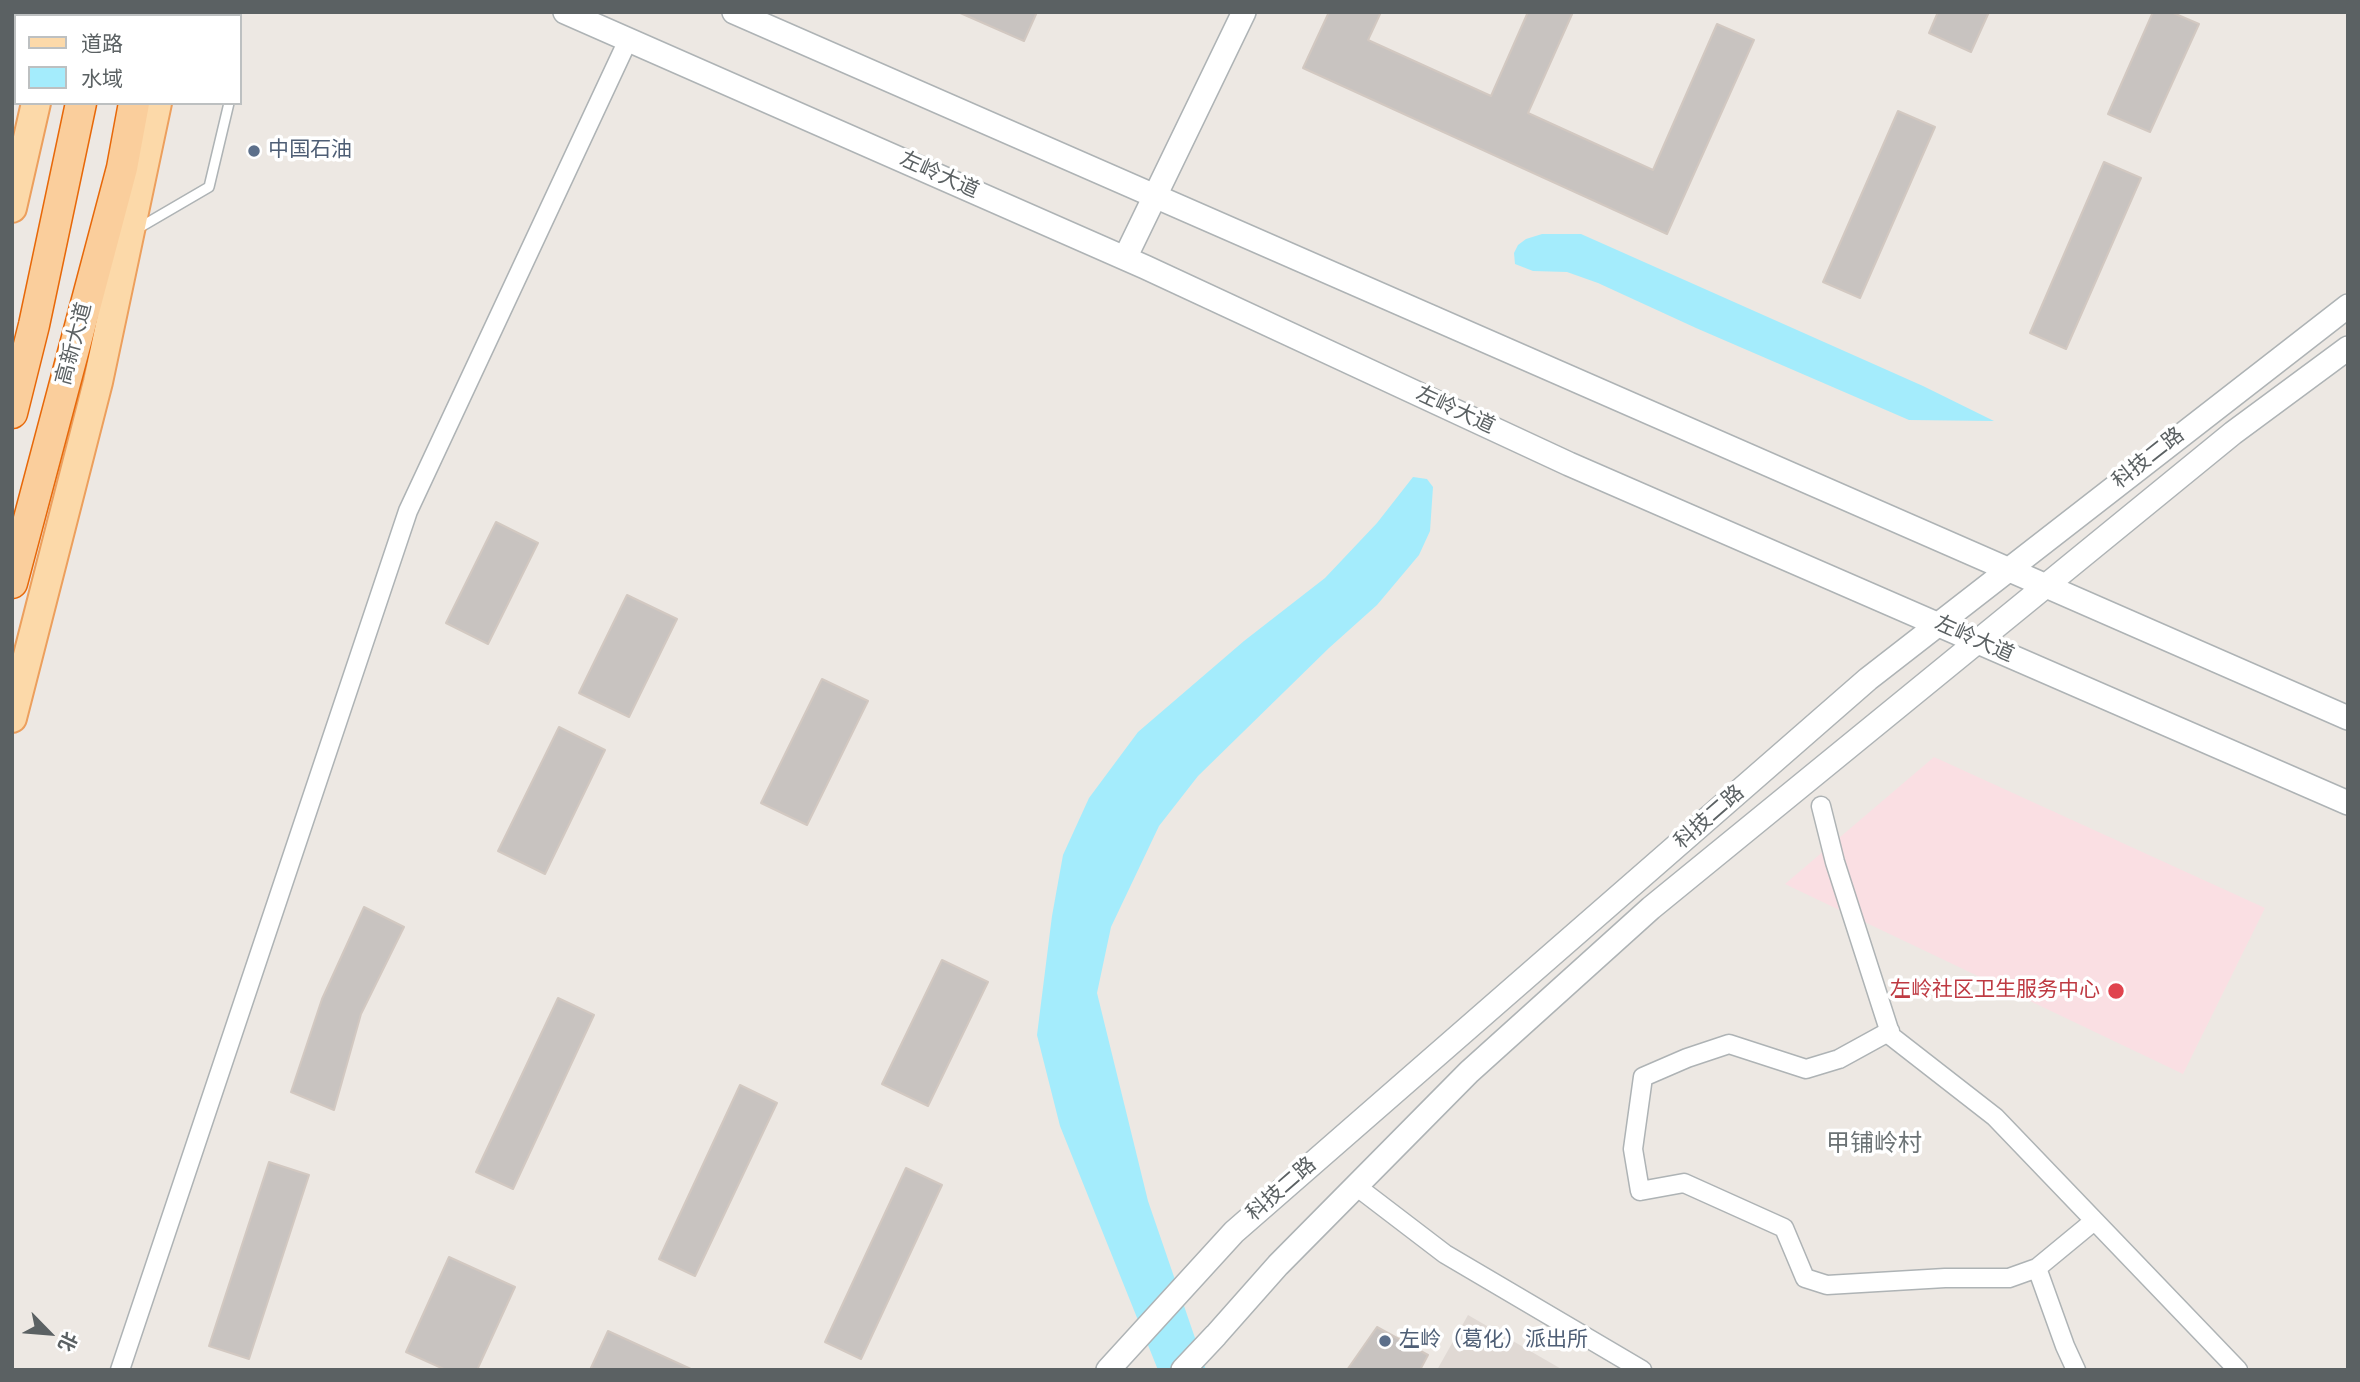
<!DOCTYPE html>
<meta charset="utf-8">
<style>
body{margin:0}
#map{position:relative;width:2360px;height:1382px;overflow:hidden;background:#ede8e3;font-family:"Titillium Web","Noto Sans SC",sans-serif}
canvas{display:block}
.frame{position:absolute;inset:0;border:14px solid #5b6163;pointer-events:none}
.legend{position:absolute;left:14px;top:14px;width:228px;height:91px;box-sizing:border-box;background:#fff;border:2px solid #bdc0c1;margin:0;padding:9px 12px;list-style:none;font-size:21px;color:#5b6163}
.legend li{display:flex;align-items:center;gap:14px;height:35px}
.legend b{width:35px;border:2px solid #bdc0c1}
.north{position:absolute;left:14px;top:1298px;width:70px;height:70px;-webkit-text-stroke:5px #fff;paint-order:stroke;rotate:115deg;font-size:19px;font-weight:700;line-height:28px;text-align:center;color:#5b6163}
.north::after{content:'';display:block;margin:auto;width:24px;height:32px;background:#5b6163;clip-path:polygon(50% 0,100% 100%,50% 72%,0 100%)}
</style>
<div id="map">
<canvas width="2360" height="1382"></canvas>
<div class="frame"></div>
<ul class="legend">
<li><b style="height:9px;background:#fcd9a9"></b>道路</li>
<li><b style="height:19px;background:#a4ecfc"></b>水域</li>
</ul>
<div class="north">北</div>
</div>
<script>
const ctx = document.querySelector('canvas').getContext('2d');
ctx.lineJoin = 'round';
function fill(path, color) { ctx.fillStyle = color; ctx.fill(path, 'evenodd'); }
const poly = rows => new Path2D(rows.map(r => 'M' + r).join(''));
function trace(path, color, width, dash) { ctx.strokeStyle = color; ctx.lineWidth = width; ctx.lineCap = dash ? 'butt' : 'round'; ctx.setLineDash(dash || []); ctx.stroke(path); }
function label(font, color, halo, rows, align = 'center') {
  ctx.font = font + ' "Titillium Web","Noto Sans SC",sans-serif'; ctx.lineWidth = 7; ctx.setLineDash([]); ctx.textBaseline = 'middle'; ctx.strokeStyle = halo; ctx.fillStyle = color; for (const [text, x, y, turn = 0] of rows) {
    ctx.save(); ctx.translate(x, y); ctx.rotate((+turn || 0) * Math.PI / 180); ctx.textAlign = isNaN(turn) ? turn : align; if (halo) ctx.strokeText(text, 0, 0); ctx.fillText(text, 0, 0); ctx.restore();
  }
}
fill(poly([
 [1468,1315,1563,1370,1437,1370]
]), '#e0d9d4');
fill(poly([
 [1934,757,2265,908,2183,1074,1785,884]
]), '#fadfe3');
fill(poly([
 [1542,234,1581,234,1923,386,1994,421,1909,420,1696,328,1598,283,1567,272,1533,271,1515,264,1514,253,1518,245,1526,239],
 [1413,477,1427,479,1433,487,1430,531,1419,555,1377,605,1329,648,1198,776,1159,826,1111,927,1097,993,1148,1201,1206,1370,1158,1370,1060,1126,1037,1035,1052,916,1063,855,1089,798,1138,732,1244,641,1325,578,1377,523]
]), '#a4ecfc');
const building = poly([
 [958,12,1037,12,1024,41,958,12],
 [1329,12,1381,12,1368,40,1491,96,1528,12,1573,12,1528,113,1653,170,1717,24,1754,40,1667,234,1303,68,1329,12],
 [1938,12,1989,12,1971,52,1929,33,1938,12],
 [2153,12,2171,12,2199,24,2150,132,2108,114,2153,12],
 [1898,111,1935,127,1860,298,1823,282,1898,111],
 [2104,162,2141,178,2066,349,2030,333,2104,162],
 [496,522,538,543,488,644,446,623,496,522],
 [627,595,677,619,629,717,579,693,627,595],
 [822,679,868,701,807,825,761,803,822,679],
 [559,727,605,750,545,874,498,851,559,727],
 [364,907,404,927,361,1014,334,1110,291,1092,322,999,364,907],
 [942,960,988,982,928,1106,882,1084,942,960],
 [558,998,594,1015,513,1189,476,1172,558,998],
 [740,1085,777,1103,695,1276,659,1259,740,1085],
 [269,1162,309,1175,249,1359,209,1346,269,1162],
 [906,1168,942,1185,861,1359,825,1342,906,1168],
 [449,1257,515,1287,477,1370,446,1370,406,1352,449,1257],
 [1377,1327,1428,1355,1420,1370,1347,1370,1377,1327],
 [608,1331,693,1370,590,1370,608,1331]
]);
fill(building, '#c8c3c0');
trace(building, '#d2c8c1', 2);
const service = poly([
 [137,229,209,187,229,103]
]);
const minor = poly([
 [1821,806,1835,862,1891,1036,1995,1117,2238,1370],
 [1890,1031,1839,1059,1806,1069,1729,1044,1687,1058,1643,1077,1633,1149,1640,1191,1684,1183,1784,1228,1805,1278,1827,1285,1945,1278,2009,1278,2037,1268,2094,1221],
 [1356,1186,1445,1254,1642,1370],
 [2037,1268,2065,1346,2076,1370],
 [120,1370,408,511,628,40]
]);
const tertiary = poly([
 [565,12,1145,267,1569,464,2348,803],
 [734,12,2348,718],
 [1125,258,1244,12],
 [1108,1370,1234,1232,1868,679,2348,306],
 [1183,1370,1216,1335,1278,1265,1469,1072,1651,908,2233,433,2348,348]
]);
const primary = poly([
 [56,16,57,12],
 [176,16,177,12],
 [12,208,36,103],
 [12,718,98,382,157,103]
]);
const trunk = poly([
 [100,16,101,12],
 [150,16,150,12],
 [12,413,34,325,81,103],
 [12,583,122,168,134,103]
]);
trace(service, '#aeb3b5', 12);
trace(minor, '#aeb3b5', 21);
trace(tertiary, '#aeb3b5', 26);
trace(primary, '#ec9f5d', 32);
trace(trunk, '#e76809', 33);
trace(service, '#fff', 9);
trace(minor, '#fff', 18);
trace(tertiary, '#fff', 23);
trace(primary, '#fcd9a9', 28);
trace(trunk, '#face9c', 30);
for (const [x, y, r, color] of [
 [254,151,7,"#5c6f8a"],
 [2116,991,9,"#e0444e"],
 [1385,1341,7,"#5c6f8a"]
]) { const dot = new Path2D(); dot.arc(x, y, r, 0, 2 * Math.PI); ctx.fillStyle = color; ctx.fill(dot); trace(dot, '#fff', 2.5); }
label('21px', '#4e5e75', '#fff', [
 ["中国石油",268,151],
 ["左岭（葛化）派出所",1399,1341]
], 'left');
label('21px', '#5b6163', '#fff', [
 ["左岭大道",939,176,24],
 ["高新大道",75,344,-75],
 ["左岭大道",1455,411,25],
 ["科技二路",2149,459,-38],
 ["左岭大道",1974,640,24],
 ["科技二路",1710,818,-41],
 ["科技二路",1282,1190,-41]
]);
label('21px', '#be3a42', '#fff', [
 ["左岭社区卫生服务中心",2100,991]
], 'right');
label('24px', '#6c7375', '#fff', [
 ["甲铺岭村",1874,1145]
]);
</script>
